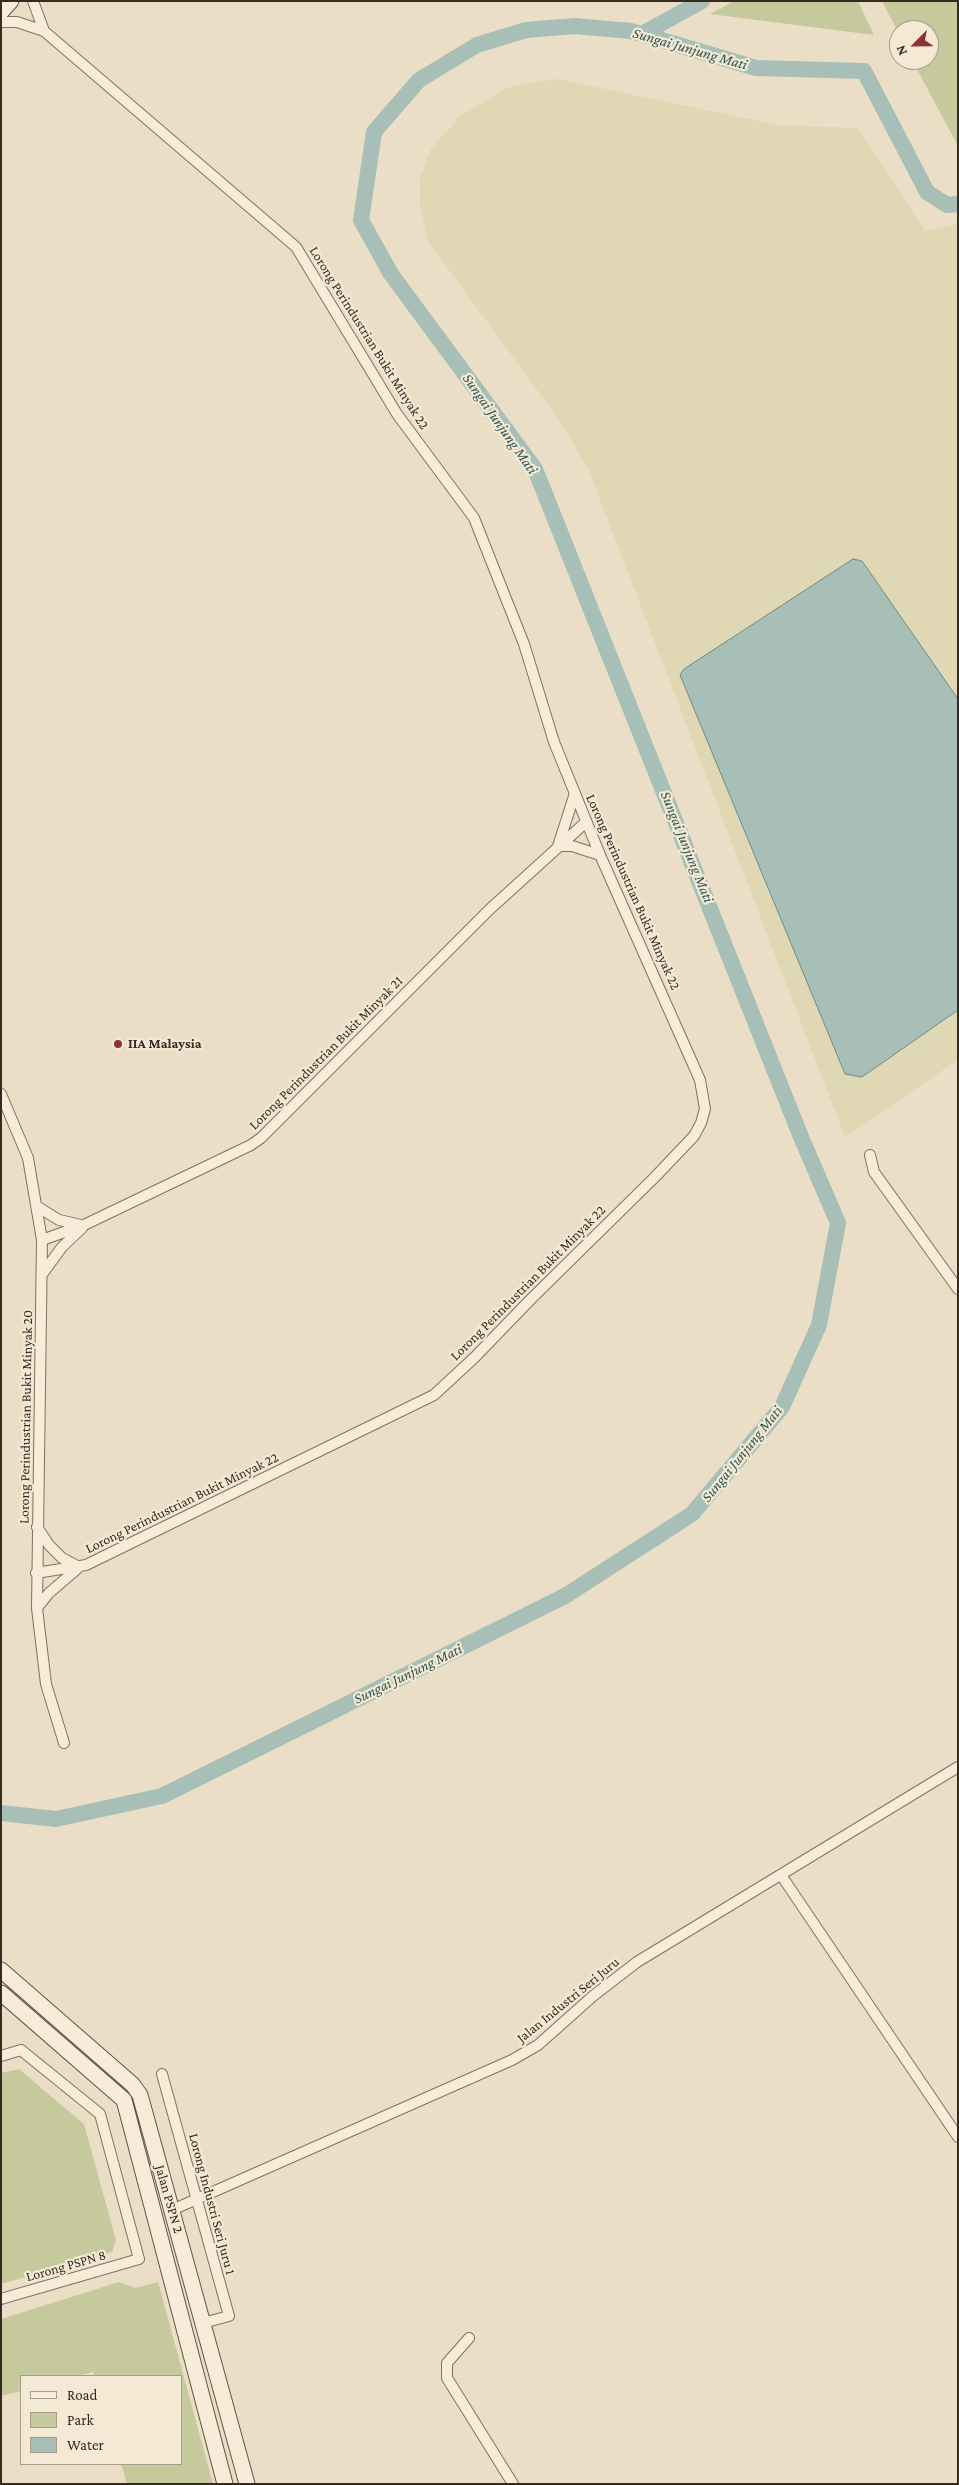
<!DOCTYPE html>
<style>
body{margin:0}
#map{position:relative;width:959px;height:2485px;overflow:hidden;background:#ebdec6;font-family:"Crimson Pro",serif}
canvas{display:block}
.frame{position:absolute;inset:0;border:2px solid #372a20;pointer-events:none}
.legend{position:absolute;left:20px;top:2375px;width:162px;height:90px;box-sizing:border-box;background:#f3e9d5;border:1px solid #a89d8d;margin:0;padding:6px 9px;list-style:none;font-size:15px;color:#372a20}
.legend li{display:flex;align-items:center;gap:10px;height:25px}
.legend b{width:25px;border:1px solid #a89d8d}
.north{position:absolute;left:889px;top:20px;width:50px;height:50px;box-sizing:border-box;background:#f3e9d5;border:1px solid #a89d8d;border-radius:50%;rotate:247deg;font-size:14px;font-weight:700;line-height:20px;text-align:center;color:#372a20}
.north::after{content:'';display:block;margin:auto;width:18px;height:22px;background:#903137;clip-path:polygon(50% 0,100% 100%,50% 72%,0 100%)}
</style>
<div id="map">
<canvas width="959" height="2485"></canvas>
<div class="frame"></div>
<ul class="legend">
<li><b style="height:6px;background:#f6ecd9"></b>Road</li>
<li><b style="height:14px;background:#c6c99b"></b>Park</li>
<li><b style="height:14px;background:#a7bfb7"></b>Water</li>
</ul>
<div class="north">N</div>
</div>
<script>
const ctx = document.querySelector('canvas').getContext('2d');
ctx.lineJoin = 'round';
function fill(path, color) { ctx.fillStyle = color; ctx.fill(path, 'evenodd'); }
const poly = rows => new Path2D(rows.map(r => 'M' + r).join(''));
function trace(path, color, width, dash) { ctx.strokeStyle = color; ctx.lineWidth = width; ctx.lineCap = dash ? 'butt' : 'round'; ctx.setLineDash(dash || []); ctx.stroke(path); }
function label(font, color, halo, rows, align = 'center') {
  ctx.font = font + ' "Crimson Pro",serif'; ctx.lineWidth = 4.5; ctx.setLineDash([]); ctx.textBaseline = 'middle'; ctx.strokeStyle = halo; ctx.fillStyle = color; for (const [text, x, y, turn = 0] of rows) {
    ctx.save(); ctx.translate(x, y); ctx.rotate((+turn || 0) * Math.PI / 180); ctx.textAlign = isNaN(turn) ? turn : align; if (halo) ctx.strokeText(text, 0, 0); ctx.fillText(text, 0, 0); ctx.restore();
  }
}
fill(poly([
 [557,79,778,125,858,128,925,231,958,224,958,1060,845,1137,589,471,562,424,427,240,420,206,420,179,431,149,460,116,509,87]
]), '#e0d7b4');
fill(poly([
 [734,1,858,1,874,35,710,14],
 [882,1,958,1,958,146,912,60,929,60,929,30,899,30,899,34],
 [19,2069,84,2124,116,2240,112,2252,1,2284,1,2073],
 [119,2282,136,2288,158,2282,213,2484,127,2484,121,2464,181,2464,181,2376,95,2376,93,2372,78,2376,21,2376,21,2391,1,2396,1,2319]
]), '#c6c99b');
const water = poly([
 [853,559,862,561,958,699,958,1010,862,1077,845,1074,680,675,684,669,853,559]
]);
fill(water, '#a7bfb7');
trace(water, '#6e8d84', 1);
trace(poly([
 [642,34,702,1],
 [1,1813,56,1819,162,1796,565,1596,692,1514,782,1407,819,1325,838,1223,801,1137,535,469,391,274,361,220,374,132,419,80,477,45,526,30,575,26,631,31,756,68,864,71,927,192,947,205,958,204]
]), '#a7bfb7', 16);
const street = poly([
 [33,1,44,31],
 [1,22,17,22,44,31,296,247,397,414,474,518,524,644,554,742,600,855,700,1080,705,1109,701,1123,694,1136,654,1178,531,1299,475,1357,434,1395,86,1565,36,1573],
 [559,843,575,793],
 [558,846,572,846,600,855],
 [1,1094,28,1158,42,1240,37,1608,46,1684,64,1743],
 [870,1155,874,1172,958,1289],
 [38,1207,59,1220,81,1225],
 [42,1240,84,1225,251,1145,261,1138,490,909,586,822],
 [43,1273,62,1247,82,1228],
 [37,1527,49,1545,62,1558,79,1567],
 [37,1608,49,1593,77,1569],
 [781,1875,958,2137],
 [1,2056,21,2050,100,2114,139,2259,1,2299],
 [162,2074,229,2316,203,2323],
 [172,2210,512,2060,538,2045,593,1996,637,1962,958,1767],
 [469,2338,447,2363,447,2378,513,2484]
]);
const secondary = poly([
 [1,12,11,1],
 [1,1970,133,2085,140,2095,247,2484],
 [1,1993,124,2100,225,2484]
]);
trace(street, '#85705d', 12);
trace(secondary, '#675240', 17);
trace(street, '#f6ecd9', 10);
trace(secondary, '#f6ecd9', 15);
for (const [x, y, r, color] of [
 [118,1044,5,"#903137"]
]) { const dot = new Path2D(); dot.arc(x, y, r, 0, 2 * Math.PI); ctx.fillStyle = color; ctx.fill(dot); trace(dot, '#f3e9d5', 2); }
label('14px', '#372a20', '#f3e9d5', [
 ["Lorong Perindustrian Bukit Minyak 22",369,338,58],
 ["Lorong Perindustrian Bukit Minyak 22",633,892,66],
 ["Lorong Perindustrian Bukit Minyak 21",326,1053,-45],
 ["Lorong Perindustrian Bukit Minyak 22",528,1283,-45],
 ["Lorong Perindustrian Bukit Minyak 20",26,1417,-89],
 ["Lorong Perindustrian Bukit Minyak 22",182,1503,-26],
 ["Jalan Industri Seri Juru",568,2000,-39],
 ["Jalan PSPN 2",169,2199,74],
 ["Lorong Industri Seri Juru 1",212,2204,75],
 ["Lorong PSPN 8",66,2266,-16]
]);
label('bold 14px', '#372a20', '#f3e9d5', [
 ["IIA Malaysia",128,1044]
], 'left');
label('italic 15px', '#305551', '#f3e9d5', [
 ["Sungai Junjung Mati",690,49,16],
 ["Sungai Junjung Mati",500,424,55],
 ["Sungai Junjung Mati",687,847,68],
 ["Sungai Junjung Mati",742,1454,-51],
 ["Sungai Junjung Mati",408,1674,-26]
]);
</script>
